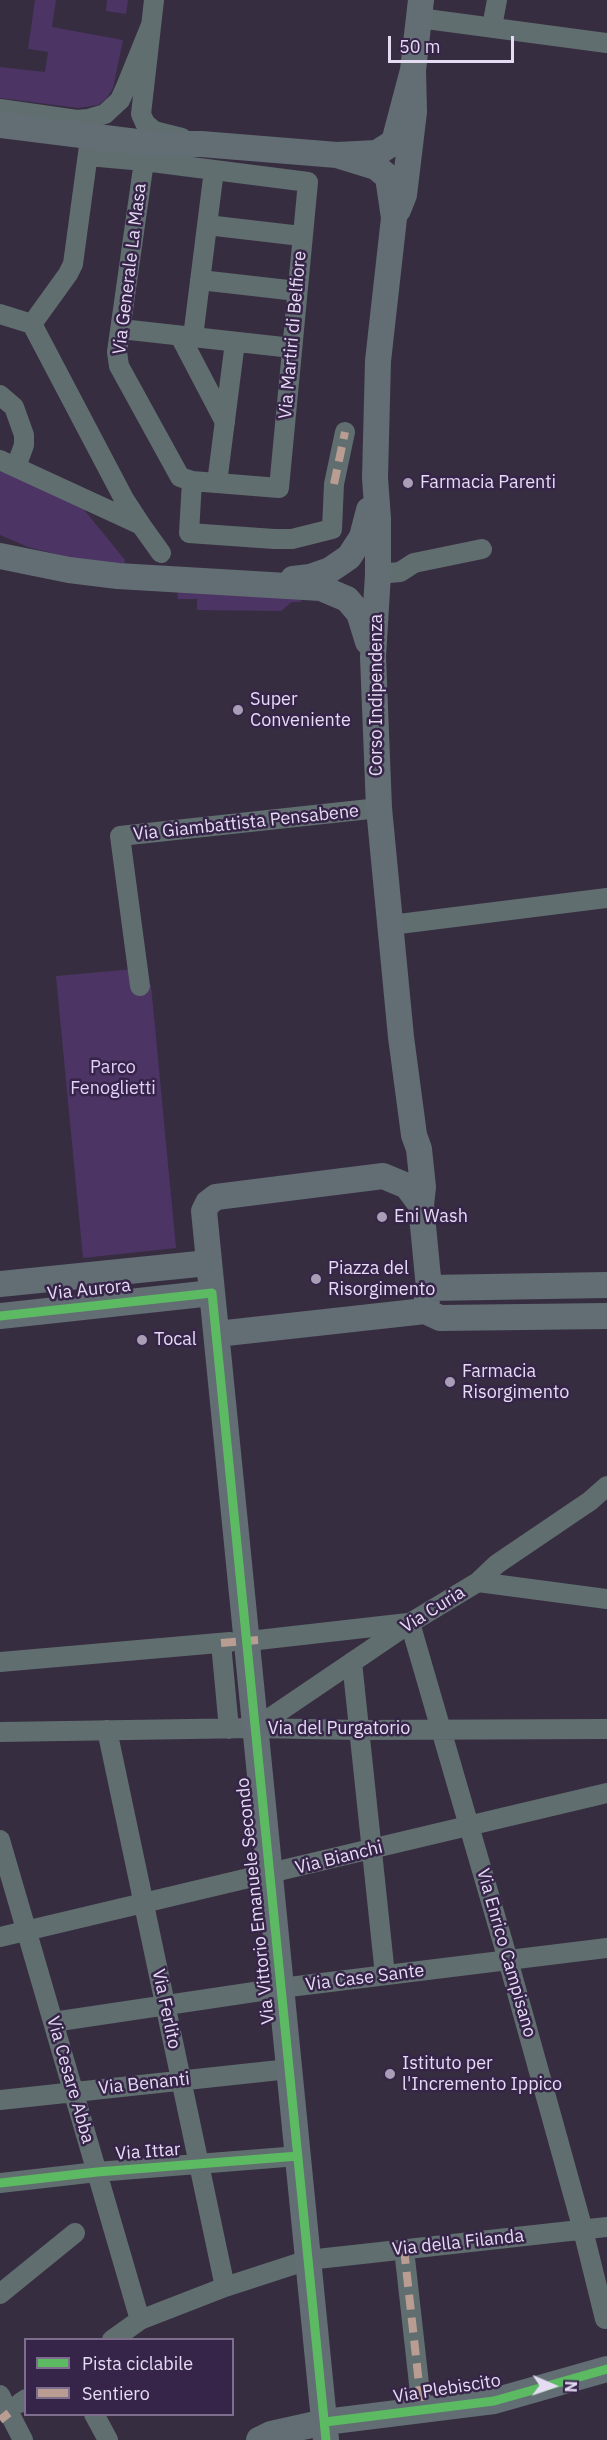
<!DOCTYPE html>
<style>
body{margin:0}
#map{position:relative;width:607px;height:2440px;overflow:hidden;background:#372d41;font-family:"IBM Plex Sans",sans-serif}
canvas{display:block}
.legend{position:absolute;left:24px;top:2338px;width:210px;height:78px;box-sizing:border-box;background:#372549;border:2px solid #7d6e8d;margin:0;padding:8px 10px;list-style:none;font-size:18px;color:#e5dbf3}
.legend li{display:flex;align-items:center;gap:12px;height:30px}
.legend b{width:30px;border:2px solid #7d6e8d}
.north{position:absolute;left:523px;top:2356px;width:60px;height:60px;-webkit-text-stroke:4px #372549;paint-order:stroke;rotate:92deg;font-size:16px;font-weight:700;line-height:24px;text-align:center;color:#e5dbf3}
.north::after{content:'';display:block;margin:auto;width:21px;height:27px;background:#e5dbf3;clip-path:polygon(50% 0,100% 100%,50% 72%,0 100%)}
.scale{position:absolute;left:388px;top:36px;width:126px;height:27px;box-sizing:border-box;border:3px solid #e5dbf3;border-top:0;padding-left:8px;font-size:18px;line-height:21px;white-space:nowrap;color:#e5dbf3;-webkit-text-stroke:4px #372549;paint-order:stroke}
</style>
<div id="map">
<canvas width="607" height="2440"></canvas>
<ul class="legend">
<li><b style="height:8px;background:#5cba63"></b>Pista ciclabile</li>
<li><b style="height:8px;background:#b99d93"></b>Sentiero</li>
</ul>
<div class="north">N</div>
<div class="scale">50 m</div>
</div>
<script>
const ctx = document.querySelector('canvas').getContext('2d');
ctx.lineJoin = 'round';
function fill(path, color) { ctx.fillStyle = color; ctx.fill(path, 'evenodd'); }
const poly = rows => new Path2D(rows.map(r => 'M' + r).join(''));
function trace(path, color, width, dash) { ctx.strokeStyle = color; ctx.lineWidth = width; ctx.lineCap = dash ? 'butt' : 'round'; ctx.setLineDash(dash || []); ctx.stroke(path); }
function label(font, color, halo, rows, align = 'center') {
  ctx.font = font + ' "IBM Plex Sans",sans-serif'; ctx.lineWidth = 5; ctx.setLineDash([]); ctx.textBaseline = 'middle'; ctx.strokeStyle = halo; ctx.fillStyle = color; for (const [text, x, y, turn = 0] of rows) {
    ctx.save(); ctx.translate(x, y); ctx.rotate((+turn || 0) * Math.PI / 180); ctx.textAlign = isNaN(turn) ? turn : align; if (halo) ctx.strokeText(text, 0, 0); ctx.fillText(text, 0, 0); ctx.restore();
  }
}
fill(poly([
 [35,0,56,0,52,27,123,40,113,88,106,99,98,105,78,108,0,98,0,67,45,72,48,52,28,49],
 [107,0,128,0,126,14,106,11],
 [0,468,77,501,125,560,124,566,76,559,28,547,0,535],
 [177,589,301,599,301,602,292,602,281,611,197,610,197,599,178,599],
 [134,969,136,986,151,985,176,1248,83,1258,56,976]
]), '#4c3464');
trace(poly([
 [154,0,141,114,145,123,154,131,182,138],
 [419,18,607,43],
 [492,27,497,0],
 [0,109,77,120,88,119,105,114,120,100,125,89,151,25],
 [88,156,144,161,308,182,279,488,192,481,180,477,119,366,117,352,144,161],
 [207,225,301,236],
 [200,280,297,291],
 [0,314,32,324,124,499,141,525],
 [32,324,68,274,73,264,89,146],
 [121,329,292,348],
 [180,336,225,422],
 [193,337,214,170],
 [0,395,14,407,24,435,24,445,16,467],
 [0,460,141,525,161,553],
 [192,481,189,533,274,539,292,539,332,529,334,484,345,432],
 [217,483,235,342],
 [378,574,400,572,414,563,482,549],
 [391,925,607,898],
 [140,986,120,836,379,808],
 [478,1582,607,1599],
 [410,1623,508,1960,583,2230,605,2319],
 [258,1640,408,1623],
 [221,1643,229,1729],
 [0,1662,230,1642],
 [352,1662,385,1975],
 [255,1728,410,1623,478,1582,497,1564,590,1501,607,1486],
 [107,1730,225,2287],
 [0,1732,255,1728,359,1730,607,1729],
 [0,1840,140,2320],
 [0,1937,607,1793],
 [53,2022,281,1988,607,1948],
 [0,2100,289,2069],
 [0,2183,97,2172,298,2156],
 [404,2249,422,2411],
 [0,2294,75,2233],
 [112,2340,140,2320,225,2287,308,2260,607,2227],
 [0,2395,23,2440],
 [20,2403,26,2399],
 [94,2414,108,2440]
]), '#616e6f', 20);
trace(poly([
 [0,125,153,144,201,144,337,155,377,153,394,142,413,70],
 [337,155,376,167,388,177,394,218,378,361,375,478,378,519,378,574,373,657,379,808,401,1037,414,1135,419,1149,423,1187,421,1205,429,1288,425,1311],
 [398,210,404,195,414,112,413,70,421,0],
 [0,556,69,570,118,576,321,588,347,599,359,613,368,642],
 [293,579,310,577,330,570,349,557,362,537,369,510],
 [0,1284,208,1263],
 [429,1288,607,1285],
 [0,1316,212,1293],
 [217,1334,425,1311,440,1318,607,1316],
 [259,2440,271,2434,325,2422,494,2401,607,2369],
 [326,2440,204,1211,208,1203,216,1197,383,1176,407,1186,421,1205]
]), '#626e73', 26);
trace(poly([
 [334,484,345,432],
 [221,1643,258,1640],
 [404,2249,422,2411],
 [0,2420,9,2413]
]), '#b99d93', 8, [15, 8]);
trace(poly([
 [0,1316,212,1293,326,2440],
 [0,2183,97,2172,298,2156],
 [325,2422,494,2401,607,2369]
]), '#5cba63', 9);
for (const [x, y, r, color] of [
 [408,483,6,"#a89eb5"],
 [238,710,6,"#a89eb5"],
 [382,1217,6,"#a89eb5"],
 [316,1279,6,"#a89eb5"],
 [142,1340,6,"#a89eb5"],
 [450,1382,6,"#a89eb5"],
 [390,2074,6,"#a89eb5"]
]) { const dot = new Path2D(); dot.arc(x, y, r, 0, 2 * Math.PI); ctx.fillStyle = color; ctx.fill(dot); trace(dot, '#372549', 2); }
label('18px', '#e5dbf3', '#372549', [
 ["Via Generale La Masa",130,269,-83],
 ["Via Martiri di Belfiore",293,335,-85],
 ["Corso Indipendenza",377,695,-90],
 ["Via Giambattista Pensabene",246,823,-6],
 ["Via Aurora",89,1290,-6],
 ["Via Curia",433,1610,-32],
 ["Via del Purgatorio",339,1729],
 ["Via Bianchi",339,1858,-14],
 ["Via Vittorio Emanuele Secondo",256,1901,-96],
 ["Via Enrico Campisano",506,1953,74],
 ["Via Case Sante",365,1978,-7],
 ["Via Ferlito",166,2009,78],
 ["Via Cesare Abba",70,2080,74],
 ["Via Benanti",144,2084,-6],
 ["Via Ittar",148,2152,-4],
 ["Via della Filanda",458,2243,-6],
 ["Via Plebiscito",447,2389,-9]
]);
label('18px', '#e5dbf3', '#372549', [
 ["Farmacia Parenti",420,483],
 ["Super",250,700],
 ["Conveniente",250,721],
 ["Eni Wash",394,1217],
 ["Piazza del",328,1269],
 ["Risorgimento",328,1290],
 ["Tocal",154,1340],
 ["Farmacia",462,1372],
 ["Risorgimento",462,1393],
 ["Istituto per",402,2064],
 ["l'Incremento Ippico",402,2085]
], 'left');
label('18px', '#e2cffa', '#372549', [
 ["Parco",113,1068],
 ["Fenoglietti",113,1089]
]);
</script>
